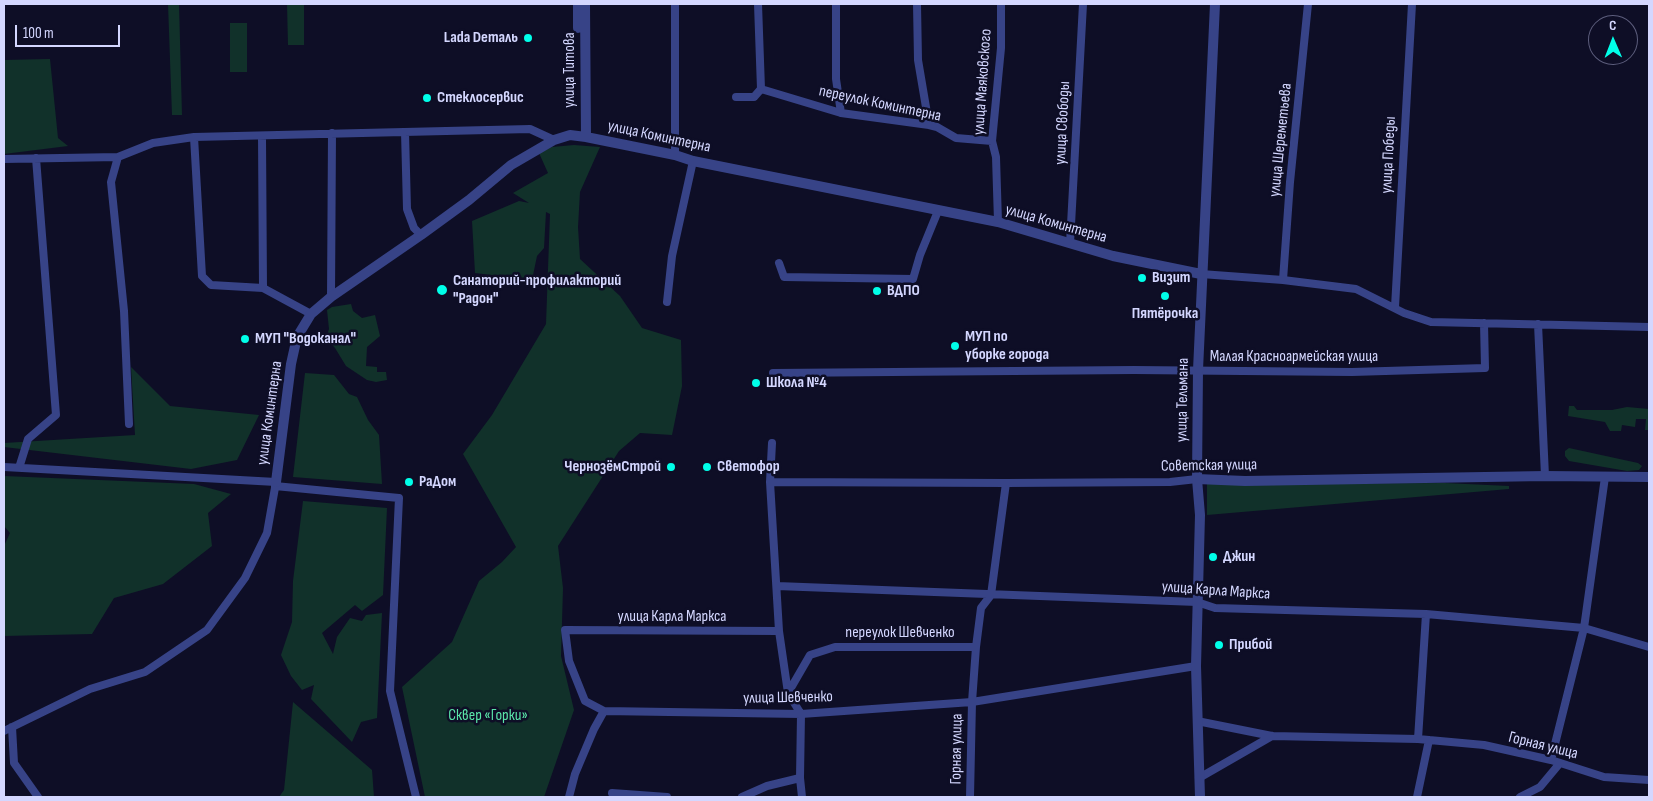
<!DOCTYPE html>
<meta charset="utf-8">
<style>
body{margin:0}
#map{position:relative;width:1653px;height:801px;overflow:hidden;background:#0e0e26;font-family:"Sofia Sans Condensed",sans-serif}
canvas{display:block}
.frame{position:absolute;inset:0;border:5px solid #d4d7ff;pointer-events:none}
.north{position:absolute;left:1588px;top:15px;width:50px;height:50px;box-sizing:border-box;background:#0e0e26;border:1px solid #5d5e7d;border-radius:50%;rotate:359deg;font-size:14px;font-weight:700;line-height:20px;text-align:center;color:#d4d7ff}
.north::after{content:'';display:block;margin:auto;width:18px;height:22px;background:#00ffe9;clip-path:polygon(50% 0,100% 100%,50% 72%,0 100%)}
.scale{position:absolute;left:15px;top:25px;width:105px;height:22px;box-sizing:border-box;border:2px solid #d4d7ff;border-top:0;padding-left:6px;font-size:15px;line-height:18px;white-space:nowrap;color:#d4d7ff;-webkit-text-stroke:4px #0e0e26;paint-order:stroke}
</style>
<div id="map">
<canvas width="1653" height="801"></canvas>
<div class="frame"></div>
<div class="north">С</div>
<div class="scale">100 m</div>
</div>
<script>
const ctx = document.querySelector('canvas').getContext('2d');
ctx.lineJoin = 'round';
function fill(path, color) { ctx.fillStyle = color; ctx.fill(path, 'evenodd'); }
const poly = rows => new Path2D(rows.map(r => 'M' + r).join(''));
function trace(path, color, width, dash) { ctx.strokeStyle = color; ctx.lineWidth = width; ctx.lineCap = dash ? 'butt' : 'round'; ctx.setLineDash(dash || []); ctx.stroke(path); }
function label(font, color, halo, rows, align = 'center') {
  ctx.font = font + ' "Sofia Sans Condensed",sans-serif'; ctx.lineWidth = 5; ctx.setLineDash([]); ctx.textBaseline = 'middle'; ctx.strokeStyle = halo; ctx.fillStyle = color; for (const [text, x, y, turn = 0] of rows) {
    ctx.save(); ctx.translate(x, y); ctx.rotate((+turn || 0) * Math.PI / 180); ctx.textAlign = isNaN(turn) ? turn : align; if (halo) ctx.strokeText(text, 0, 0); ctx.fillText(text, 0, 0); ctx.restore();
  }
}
fill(poly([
 [168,4,179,4,182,115,172,115],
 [287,4,304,4,304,45,288,45],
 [230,23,247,23,247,72,230,72],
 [50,59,58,138,68,146,4,154,4,60],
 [574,145,600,147,580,192,578,227,580,259,620,296,642,328,681,340,682,386,672,435,640,433,619,451,558,546,563,588,561,656,574,710,544,797,425,797,402,687,452,642,479,581,502,562,516,547,463,454,492,415,546,324,550,214,546,212,544,248,537,256,532,280,475,273,472,221,519,201,529,203,513,193,548,173,539,153,552,147],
 [351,304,353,311,362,318,375,315,380,336,367,347,366,366,377,367,377,372,386,372,387,380,376,382,367,380,346,366,335,348,326,338,329,329,327,310,332,307],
 [131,367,170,406,259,415,237,460,191,469,4,447,4,443,135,435],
 [305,373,334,375,349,394,357,397,368,420,379,435,382,484,293,477],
 [1569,406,1574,406,1577,410,1612,410,1627,407,1649,409,1649,430,1645,430,1646,419,1636,419,1635,427,1622,425,1621,431,1610,431,1605,422,1568,416],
 [1569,448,1638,463,1642,466,1639,470,1627,471,1569,461,1565,456,1565,451],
 [4,476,194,484,231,494,208,513,212,546,163,584,114,598,92,634,4,636,4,546,10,533,4,526],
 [1445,483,1509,486,1509,489,1207,515,1207,484],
 [303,501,387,508,383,595,362,611,355,605,322,633,333,654,337,637,350,618,362,621,366,615,382,613,377,718,361,722,352,742,311,699,314,685,302,690,291,676,281,655,292,622,293,581],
 [293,702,372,770,374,797,279,797,284,790]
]), '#11312a');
trace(poly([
 [675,4,675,155],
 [758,4,761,89],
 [836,4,836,79,841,113],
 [917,4,918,60,929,125],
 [736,97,754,97,761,89,841,113,929,125,937,127,956,138,992,141],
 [405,132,407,209,414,228,421,235],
 [194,137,202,276,211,285,263,288],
 [262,137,263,288,311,314],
 [118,157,111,182,124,311,129,424],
 [4,159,118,157,153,143,194,137,530,129,554,140],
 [998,222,996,157,992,141,1001,48,1001,4],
 [1070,243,1083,4],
 [779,263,784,277,913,279,920,255,938,211],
 [1201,274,1283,280,1356,289,1404,313,1431,322,1649,327],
 [1283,280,1290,182,1308,4],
 [331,297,332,133],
 [667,302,672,256,693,161],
 [1395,307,1412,4],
 [1538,324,1545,476],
 [773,373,1134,370,1352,372,1485,368,1484,323],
 [772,443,770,482,779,631,788,693,801,714,800,778],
 [4,467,276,482,267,533,245,578,207,630,145,672,90,689,4,731],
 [19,468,28,439,56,415,36,158],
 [770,482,1006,483,1170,482,1197,479],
 [275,486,399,498,390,691,416,797],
 [777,586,1197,602,1215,608,1426,614,1584,628,1649,647],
 [779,631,565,630,569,661,585,701,604,711,801,714,972,702,1196,666],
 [788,693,810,655,835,647,976,647],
 [1197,721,1272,736,1418,739,1484,745,1551,760,1604,777,1649,780],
 [12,727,14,763,38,797],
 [1418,739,1426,614],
 [1551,760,1584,628,1605,477],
 [1199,778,1272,736],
 [612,793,667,797],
 [569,797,575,774,594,729,604,711],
 [742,797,767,786,800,778,802,797],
 [970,797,972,702,976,647,981,608,991,595,1006,483],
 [1417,797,1429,740],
 [1520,797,1540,787,1560,763]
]), '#374387', 8);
trace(poly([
 [578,4,578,28],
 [585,4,586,137],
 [1197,479,1245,481,1545,476,1649,477],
 [276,482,291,364,297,337,311,314,331,297,421,235,469,200,511,165,554,140,570,135,586,137,675,155,693,161,998,222,1113,256,1201,274],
 [1200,797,1196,666,1200,515,1197,479,1198,370,1215,4]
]), '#374387', 10);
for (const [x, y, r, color] of [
 [528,38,5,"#00ffe9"],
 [427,98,5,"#00ffe9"],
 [1142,278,5,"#00ffe9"],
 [442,290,6,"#00ffe9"],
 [877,291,5,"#00ffe9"],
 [1165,296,5,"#00ffe9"],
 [245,339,5,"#00ffe9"],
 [955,346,5,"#00ffe9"],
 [756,383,5,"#00ffe9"],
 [671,467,5,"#00ffe9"],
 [707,467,5,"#00ffe9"],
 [409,482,5,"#00ffe9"],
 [1213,557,5,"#00ffe9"],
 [1219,645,5,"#00ffe9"]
]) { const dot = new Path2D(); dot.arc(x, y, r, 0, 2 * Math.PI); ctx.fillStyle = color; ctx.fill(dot); trace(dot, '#0e0e26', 2); }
label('bold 16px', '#d4d7ff', '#0e0e26', [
 ["Lada Dеталь",518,38,"right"],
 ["Стеклосервис",437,98],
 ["Визит",1152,278],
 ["Санаторий-профилакторий",453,281],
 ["\"Радон\"",453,299],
 ["ВДПО",887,291],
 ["Пятёрочка",1165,314,"center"],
 ["МУП по",965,337],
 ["уборке города",965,355],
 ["МУП \"Водоканал\"",255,339],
 ["Школа №4",766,383],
 ["ЧернозёмСтрой",661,467,"right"],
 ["Светофор",717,467],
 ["РаДом",419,482],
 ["Джин",1223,557],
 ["Прибой",1229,645]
], 'left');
label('16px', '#d4d7ff', '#0e0e26', [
 ["улица Титова",570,70,-90],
 ["улица Маяковского",983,82,-86],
 ["переулок Коминтерна",880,104,12],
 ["улица Свободы",1063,123,-87],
 ["улица Коминтерна",659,137,12],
 ["улица Шереметьева",1281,140,-84],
 ["улица Победы",1389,155,-87],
 ["улица Коминтерна",1056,224,16],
 ["Малая Красноармейская улица",1294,357],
 ["улица Тельмана",1183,400,-89],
 ["улица Коминтерна",270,413,-82],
 ["Советская улица",1209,466,-1],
 ["улица Карла Маркса",1216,591,4],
 ["улица Карла Маркса",672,617],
 ["переулок Шевченко",900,633],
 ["улица Шевченко",788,698,-1],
 ["Горная улица",1543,746,14],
 ["Горная улица",957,749,-89]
]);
label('16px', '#5ae4a8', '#0e0e26', [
 ["Сквер «Горки»",488,716]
]);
</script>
